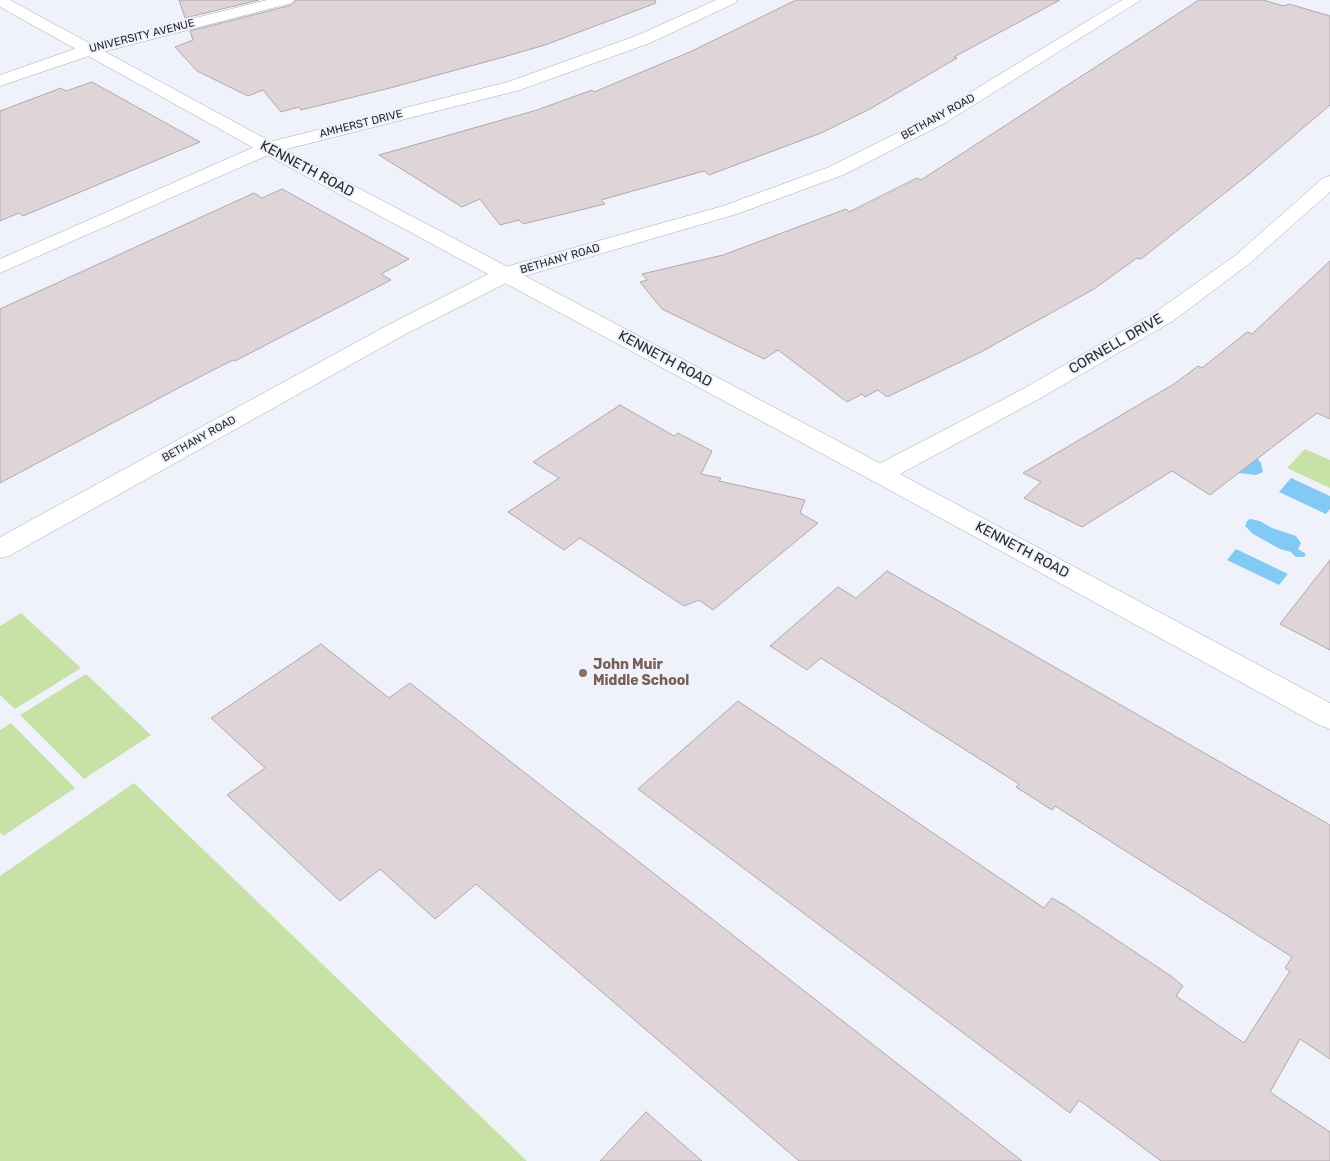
<!DOCTYPE html>
<style>
body{margin:0}
canvas{display:block;background:#eff2fb}
</style>
<canvas width="1330" height="1161"></canvas>
<script>
const ctx = document.querySelector('canvas').getContext('2d');
ctx.lineJoin = 'round';
function fill(path, color) { ctx.fillStyle = color; ctx.fill(path, 'evenodd'); }
const poly = rows => new Path2D(rows.map(r => 'M' + r).join(''));
function trace(path, color, width, dash) { ctx.strokeStyle = color; ctx.lineWidth = width; ctx.lineCap = dash ? 'butt' : 'round'; ctx.setLineDash(dash || []); ctx.stroke(path); }
function label(font, color, halo, rows, align = 'center') {
  ctx.font = font + ' Rubik,sans-serif'; ctx.lineWidth = 4; ctx.setLineDash([]); ctx.textBaseline = 'middle'; ctx.strokeStyle = halo; ctx.fillStyle = color; for (const [text, x, y, turn = 0] of rows) {
    ctx.save(); ctx.translate(x, y); ctx.rotate((+turn || 0) * Math.PI / 180); ctx.textAlign = isNaN(turn) ? turn : align; if (halo) ctx.strokeText(text, 0, 0); ctx.fillText(text, 0, 0); ctx.restore();
  }
}
fill(poly([
 [1305,449,1330,460,1330,488,1287,468],
 [21,613,81,668,15,709,0,695,0,626],
 [86,674,151,735,84,779,20,715],
 [11,723,75,788,3,836,0,832,0,730],
 [134,783,527,1161,0,1161,0,876]
]), '#c8e1a6');
fill(poly([
 [1257,458,1261,463,1263,472,1256,475,1238,473],
 [1291,478,1330,496,1330,509,1326,514,1279,492],
 [1250,519,1260,521,1272,528,1296,536,1301,543,1298,549,1306,554,1304,557,1296,557,1291,552,1280,549,1253,534,1245,526,1247,521],
 [1236,549,1288,574,1279,585,1227,560]
]), '#82c9f3');
const building = poly([
 [179,0,259,0,185,18,179,0],
 [296,0,655,0,656,3,545,45,500,58,390,88,301,110,299,107,281,112,263,90,248,96,197,71,175,47,193,40,190,31,292,5,296,0],
 [796,0,1060,0,954,57,957,58,870,109,821,133,709,175,704,171,601,200,605,204,523,224,519,220,500,225,480,199,462,207,379,155,537,110,592,90,594,92,692,51,796,0],
 [1199,0,1263,0,1284,6,1289,4,1330,16,1330,105,1249,174,1141,259,1137,258,1094,289,981,352,887,397,878,390,865,397,862,394,847,402,778,350,764,359,662,309,640,282,647,280,642,274,723,255,846,209,849,212,917,178,921,180,1199,0],
 [92,82,200,142,23,216,19,213,0,221,0,111,61,88,66,91,92,82],
 [282,189,409,259,381,274,391,280,235,361,233,360,184,385,0,483,0,309,254,193,262,198,282,189],
 [1330,261,1330,419,1317,413,1210,495,1172,471,1082,527,1024,498,1041,482,1023,473,1174,384,1198,366,1202,368,1247,332,1252,334,1330,261],
 [620,405,674,436,678,433,712,451,701,474,721,478,719,481,805,500,800,513,818,523,713,610,699,600,684,606,580,538,564,550,508,512,559,478,533,462,620,405],
 [1330,560,1330,650,1280,624,1330,560],
 [887,571,1330,825,1330,1059,1300,1039,1270,1092,1330,1132,1330,1161,1161,1161,1079,1100,1070,1113,638,789,738,701,1044,908,1052,898,1066,906,1171,976,1183,986,1176,996,1244,1043,1290,971,1285,968,1292,957,1055,806,1052,810,1016,787,1019,784,821,658,807,670,770,646,838,587,856,598,887,571],
 [321,644,389,698,410,683,1022,1161,799,1161,476,884,435,919,380,869,340,901,227,795,265,768,211,718,321,644],
 [646,1112,702,1161,600,1161,646,1112]
]);
fill(building, '#dfd4d7');
trace(building, '#b2a8ab', 1);
const street = poly([
 [267,0,294,0,292,3,95,54,0,86,0,75,83,46,267,0],
 [716,0,737,0,735,3,650,43,520,90,275,152,0,273,0,259,261,144,508,82,638,35,716,0],
 [1122,0,1141,0,945,123,843,175,737,214,514,279,404,335,9,556,0,558,0,537,388,325,498,269,723,206,829,167,933,115,1122,0],
 [1330,176,1330,192,1250,263,1173,321,1039,399,900,474,1330,703,1330,729,1319,725,871,480,867,474,871,468,1023,389,1157,311,1236,255,1323,178,1330,176]
]);
const secondary = poly([
 [0,0,10,0,275,144,889,468,893,474,889,480,880,482,871,480,261,152,0,7,0,0]
]);
trace(street, '#a8abb3', 1);
trace(secondary, '#a8abb3', 1);
fill(street, '#fff');
fill(secondary, '#fff');
for (const [x, y, r, color] of [
 [583,673,5,"#8d6e63"]
]) { const dot = new Path2D(); dot.arc(x, y, r, 0, 2 * Math.PI); ctx.fillStyle = color; ctx.fill(dot); trace(dot, '#eff2fb', 2); }
label('11px', '#2a2b2e', '#eff2fb', [
 ["UNIVERSITY AVENUE",142,36,-14],
 ["BETHANY ROAD",938,117,-29],
 ["AMHERST DRIVE",361,124,-14],
 ["BETHANY ROAD",560,259,-16],
 ["BETHANY ROAD",199,439,-29]
]);
label('14px', '#2a2b2e', '#eff2fb', [
 ["KENNETH ROAD",307,169,28],
 ["CORNELL DRIVE",1116,344,-30],
 ["KENNETH ROAD",665,359,28],
 ["KENNETH ROAD",1022,550,28]
]);
label('bold 14px', '#785e54', '#eff2fb', [
 ["John Muir",593,665],
 ["Middle School",593,681]
], 'left');
</script>
